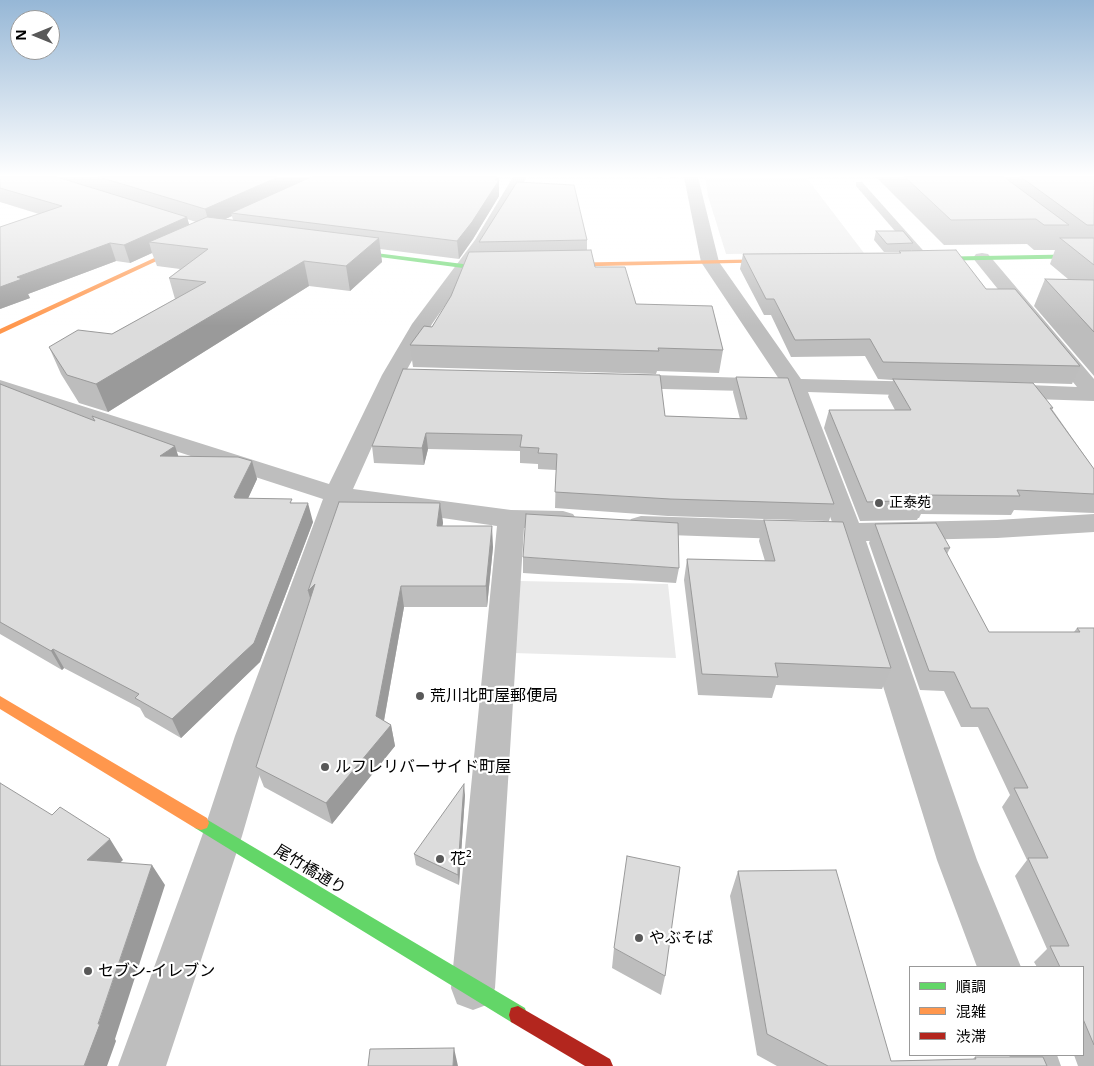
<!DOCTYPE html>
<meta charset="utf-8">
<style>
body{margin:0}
#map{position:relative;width:1094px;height:1066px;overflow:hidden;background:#fff;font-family:"Open Sans","Noto Sans JP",sans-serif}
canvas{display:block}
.legend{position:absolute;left:909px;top:966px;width:175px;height:90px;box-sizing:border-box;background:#fff;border:1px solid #999;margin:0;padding:6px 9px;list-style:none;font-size:15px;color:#000}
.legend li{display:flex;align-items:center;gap:10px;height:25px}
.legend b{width:25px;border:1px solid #999}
.north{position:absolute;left:10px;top:10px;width:50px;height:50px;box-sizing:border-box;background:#fff;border:1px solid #999;border-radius:50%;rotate:270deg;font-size:14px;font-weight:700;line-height:20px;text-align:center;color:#000}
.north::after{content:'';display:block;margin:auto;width:18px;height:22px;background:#595959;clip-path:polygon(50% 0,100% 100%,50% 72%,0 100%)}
</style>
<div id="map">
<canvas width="1094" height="1066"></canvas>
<ul class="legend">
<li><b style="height:6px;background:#63d668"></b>順調</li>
<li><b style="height:6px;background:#ff974d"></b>混雑</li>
<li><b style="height:6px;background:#b3261e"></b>渋滞</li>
</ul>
<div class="north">N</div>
</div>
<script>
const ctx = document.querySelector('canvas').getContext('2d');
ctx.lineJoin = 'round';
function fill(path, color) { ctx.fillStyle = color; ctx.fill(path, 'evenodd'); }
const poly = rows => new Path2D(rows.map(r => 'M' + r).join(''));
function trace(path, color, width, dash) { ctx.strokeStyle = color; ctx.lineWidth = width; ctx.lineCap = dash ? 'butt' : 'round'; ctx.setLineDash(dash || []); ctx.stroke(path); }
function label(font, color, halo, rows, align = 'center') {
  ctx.font = font + ' "Open Sans","Noto Sans JP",sans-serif'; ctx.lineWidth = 4.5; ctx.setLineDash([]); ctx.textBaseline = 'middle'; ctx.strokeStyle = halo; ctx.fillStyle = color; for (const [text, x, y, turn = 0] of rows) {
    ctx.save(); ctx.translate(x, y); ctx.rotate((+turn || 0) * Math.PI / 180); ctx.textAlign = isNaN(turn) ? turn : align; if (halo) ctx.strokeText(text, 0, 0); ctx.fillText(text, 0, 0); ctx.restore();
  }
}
fill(poly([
 [705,177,806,177,864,253,726,254,708,196],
 [519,581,668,584,676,658,513,653]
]), '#eaeaea');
fill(poly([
 [856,182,862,182,929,257,929,261,921,261,856,186,856,182]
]), '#bebebe');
fill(poly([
 [513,177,527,177,490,241,432,324,404,375,353,489,511,510,563,511,573,514,577,520,573,526,563,529,524,528,495,988,489,1004,473,1010,457,1004,451,988,497,526,347,504,271,736,242,836,166,1066,118,1066,202,836,235,736,323,499,0,394,0,380,329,484,382,375,412,324,475,240,513,177],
 [684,177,698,177,719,262,801,379,928,382,936,384,939,389,936,394,928,396,808,392,859,523,997,520,1094,514,1094,532,997,538,866,541,977,860,1021,967,977,967,937,860,838,541,641,534,631,531,627,525,631,519,641,516,832,522,785,392,623,388,615,386,612,381,615,376,623,374,779,379,701,262,684,177],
 [982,253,988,254,1094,379,1094,401,1003,398,995,396,992,391,995,386,1003,384,1077,387,976,262,973,258,976,254,982,253],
 [1009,1055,1057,1055,1061,1066,1013,1066,1009,1055]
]), '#bebebe');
fill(poly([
 [344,249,463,264,500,264,504,266,500,268,463,268,342,252,341,251,344,249],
 [1094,254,1094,258,926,261,923,259,926,257,1094,254],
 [201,816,525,1008,527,1015,525,1022,518,1024,511,1022,195,828,193,823,195,818,201,816]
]), '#63d668');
fill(poly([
 [189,242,191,243,191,245,0,334,0,329,189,242],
 [778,259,782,261,780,262,556,267,552,265,556,263,778,259],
 [0,696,207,818,209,823,207,828,201,830,195,828,0,709,0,696]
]), '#ff974d');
fill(poly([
 [518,1006,610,1059,613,1066,585,1066,511,1022,509,1015,511,1008,518,1006]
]), '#b3261e');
fill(poly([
 [0,177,499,177,499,196,473,239,459,259,380,249,382,262,350,291,309,286,108,412,79,403,61,374,49,347,112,334,175,299,169,278,180,269,157,266,152,253,130,263,116,261,28,294,30,298,0,309,39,214,0,202],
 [232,216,233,220,225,219],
 [187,219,196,222,189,225],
 [644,177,676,177,676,178],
 [876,177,1094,177,1094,376,1034,306,1045,279,1068,279,1050,264,1055,250,1034,250,1027,244,944,245],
 [876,231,913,243,911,251,986,289,1080,366,1072,384,996,382,1053,408,1052,409,1094,469,1094,513,1014,510,1011,515,921,514,919,518,918,518,917,520,860,521,824,428,829,410,895,410,888,397,893,380,878,379,865,356,791,357,771,315,764,315,740,269,743,254,899,253,899,252,884,252,874,240],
 [587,240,587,251,595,267,636,304,723,350,719,373,657,371,656,374,413,367,410,345,432,327,479,252,479,242],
 [403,369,665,416,740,419,733,392,736,377,834,504,829,521,668,516,555,508,556,470,538,469,538,464,520,463,520,451,428,449,424,465,374,463,372,446],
 [0,384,93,420,92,416,178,456,252,461,257,479,248,498,293,503,313,522,260,662,181,738,145,717,140,708,64,668,62,670,0,634],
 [440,503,443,523,442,526,493,547,487,607,404,607,384,721,391,725,395,746,332,824,264,787,256,767,310,599,308,591],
 [764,520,891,668,882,689,776,685,772,698,698,695,684,580,687,559,765,561,759,541],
 [875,524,950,548,947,554,989,632,1074,632,1077,628,1094,628,1094,1066,1078,1066,1074,1055,1083,1055,1083,967,1037,967,1034,962,1047,949,1015,876,1027,860,1002,807,1010,795,978,727,961,727,944,691,920,690,869,543],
 [523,557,679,568,676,583,523,573],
 [465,795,459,885,416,865,414,854],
 [738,871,891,1061,973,1059,975,1057,1047,1066,777,1066,757,1055,730,896],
 [614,948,665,976,661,995,612,968]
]), '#bdbdbd');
fill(poly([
 [278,177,316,177,231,213,232,216,210,226,205,209],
 [497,177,499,177,499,196,473,239,459,259,457,241],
 [187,217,192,234,149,242,152,253,130,263,124,245],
 [379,238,382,262,350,291,346,266],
 [110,243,116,261,28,294,30,298,0,309,0,287,17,277],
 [304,261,309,286,108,412,96,384],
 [426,433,428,449,424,465,422,448],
 [175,446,181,464,160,456],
 [252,461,257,479,240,516,234,497],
 [308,503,313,522,260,662,181,738,172,719],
 [440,503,443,523,439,547,437,526],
 [492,526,493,547,487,607,486,586],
 [315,584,314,612,308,591],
 [401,586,404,607,381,737,376,716],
 [53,649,64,668,62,670,51,651],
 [391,725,395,746,332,824,326,803],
 [464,784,465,795,459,885,458,875],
 [110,839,123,860,102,880,87,860],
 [152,865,165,885,115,1039,116,1041,107,1066,84,1066],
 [454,1048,458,1066,453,1066]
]), '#9a9a9a');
const building = poly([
 [0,177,57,177,187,217,124,245,110,243,17,277,22,279,0,287,0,227,62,206,0,188,0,177],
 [99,177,278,177,205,209,99,177],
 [311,177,497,177,495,180,499,180,472,222,457,241,231,213,311,177],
 [905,177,1004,177,1069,225,1044,225,1036,219,951,220,905,177],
 [1021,177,1094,177,1094,225,1087,225,1021,177],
 [517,182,574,185,587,240,479,242,517,182],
 [207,217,379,238,346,266,304,261,96,384,67,375,49,347,78,330,112,334,206,282,169,278,208,249,149,242,207,217],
 [876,231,903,231,913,243,887,244,876,231],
 [1060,238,1094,238,1094,265,1060,238],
 [591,250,595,267,625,267,636,304,712,306,723,350,658,348,659,351,410,345,424,326,432,327,451,296,469,252,591,250],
 [956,250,986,289,1015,289,1080,366,883,362,870,339,795,340,774,299,766,299,743,254,901,253,899,251,956,250],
 [1045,279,1094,280,1094,332,1045,279],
 [403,369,660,375,665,416,747,419,736,377,788,378,834,504,670,499,555,492,557,454,538,453,539,448,520,447,522,435,426,433,422,448,372,446,403,369],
 [893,379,1033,383,1053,408,1050,408,1094,469,1094,494,1017,490,1020,496,925,495,927,499,924,499,924,500,867,502,829,410,911,410,893,379],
 [0,384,95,421,92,416,175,446,160,456,238,457,252,461,234,497,235,498,292,499,290,503,308,503,254,643,172,719,135,698,139,694,53,649,51,651,0,622,0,384],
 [339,502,440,503,437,526,492,526,486,586,401,586,376,716,391,725,326,803,256,767,315,584,308,591,339,502],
 [526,514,678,523,679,568,523,557,526,514],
 [764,520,843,522,891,668,775,663,778,677,702,674,687,559,775,561,764,520],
 [936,523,950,548,944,548,989,632,1080,632,1077,628,1094,628,1094,1045,1083,1019,1083,967,1060,967,1050,946,1069,946,1028,858,1048,858,1014,788,1028,788,988,708,971,708,954,672,929,671,875,524,936,523],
 [0,783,52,815,60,807,110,839,87,860,152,865,98,1024,100,1024,84,1066,0,1066,0,783],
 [464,784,458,868,458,875,414,854,464,784],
 [627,856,680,867,665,976,614,948,627,856],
 [836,870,891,1061,976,1059,975,1057,1043,1057,1047,1066,828,1066,767,1034,738,871,836,870],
 [454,1048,453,1066,368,1066,370,1049,454,1048]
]);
fill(building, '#dcdcdc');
trace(building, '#9a9a9a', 1);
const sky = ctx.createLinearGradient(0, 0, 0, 326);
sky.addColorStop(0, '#96b7d6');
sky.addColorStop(0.54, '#fff');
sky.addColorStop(1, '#ffffff00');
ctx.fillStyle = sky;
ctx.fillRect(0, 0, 1094, 326);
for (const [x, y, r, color] of [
 [879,503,5,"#595959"],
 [420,696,5,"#595959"],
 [325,767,5,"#595959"],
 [440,859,5,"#595959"],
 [639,938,5,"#595959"],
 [88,971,5,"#595959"]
]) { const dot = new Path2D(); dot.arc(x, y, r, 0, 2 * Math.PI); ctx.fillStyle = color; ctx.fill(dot); trace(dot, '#fff', 2); }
label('14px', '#000', '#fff', [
 ["正泰苑",889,503]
], 'left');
label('16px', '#000', '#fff', [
 ["荒川北町屋郵便局",430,696],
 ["ルフレリバーサイド町屋",335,767],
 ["花²",450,859],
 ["やぶそば",649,938],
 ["セブン-イレブン",98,971]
], 'left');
label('16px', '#000', '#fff', [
 ["尾竹橋通り",310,870,31]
]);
</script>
